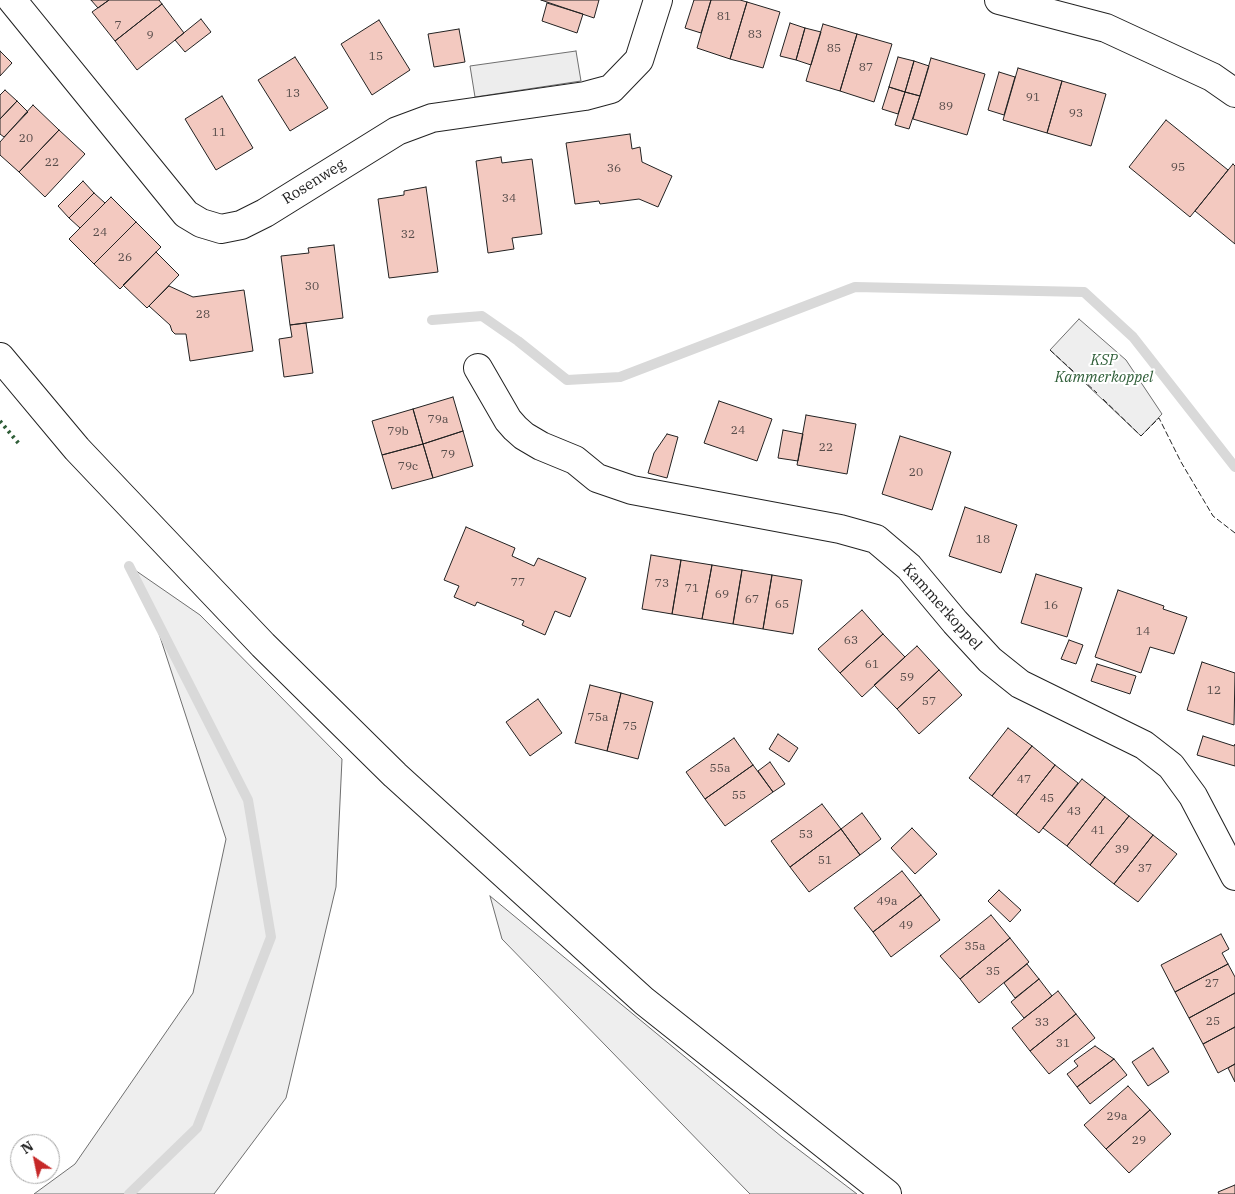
<!DOCTYPE html>
<style>
body{margin:0}
#map{position:relative;width:1235px;height:1194px;overflow:hidden;background:#fff;font-family:"IBM Plex Serif",serif}
canvas{display:block}
.north{position:absolute;left:10px;top:1134px;width:50px;height:50px;box-sizing:border-box;background:#fff;border:1px solid #a7a7a7;border-radius:50%;rotate:326deg;font-size:14px;font-weight:700;line-height:20px;text-align:center;color:#222}
.north::after{content:'';display:block;margin:auto;width:18px;height:22px;background:#c62828;clip-path:polygon(50% 0,100% 100%,50% 72%,0 100%)}
</style>
<div id="map">
<canvas width="1235" height="1194"></canvas>
<div class="north">N</div>
</div>
<script>
const ctx = document.querySelector('canvas').getContext('2d');
ctx.lineJoin = 'round';
function fill(path, color) { ctx.fillStyle = color; ctx.fill(path, 'evenodd'); }
const poly = rows => new Path2D(rows.map(r => 'M' + r).join(''));
function trace(path, color, width, dash) { ctx.strokeStyle = color; ctx.lineWidth = width; ctx.lineCap = dash ? 'butt' : 'round'; ctx.setLineDash(dash || []); ctx.stroke(path); }
function label(font, color, halo, rows, align = 'center') {
  ctx.font = font + ' "IBM Plex Serif",serif'; ctx.lineWidth = 4; ctx.setLineDash([]); ctx.textBaseline = 'middle'; ctx.strokeStyle = halo; ctx.fillStyle = color; for (const [text, x, y, turn = 0] of rows) {
    ctx.save(); ctx.translate(x, y); ctx.rotate((+turn || 0) * Math.PI / 180); ctx.textAlign = isNaN(turn) ? turn : align; if (halo) ctx.strokeText(text, 0, 0); ctx.fillText(text, 0, 0); ctx.restore();
  }
}
const green = poly([
 [1079,319,1126,360,1162,414,1141,436,1050,350,1079,319],
 [129,566,200,615,342,759,336,887,286,1098,214,1194,34,1194,75,1164,193,993,226,839,150,606,129,566],
 [490,896,782,1137,857,1194,750,1194,502,939,490,896]
]);
fill(green, '#eee');
trace(green, '#6f6f6f', 1);
const parking = poly([
 [576,51,581,81,475,97,470,66,576,51]
]);
fill(parking, '#ededed');
trace(parking, '#6f6f6f', 1);
trace(poly([
 [432,320,482,316,518,341,567,380,620,377,855,287,1084,292,1133,337,1235,467],
 [129,566,248,800,271,937,197,1128,129,1194]
]), '#d9d9d9', 10);
const building = poly([
 [91,0,109,0,98,8,91,0],
 [109,0,159,0,162,4,115,41,92,12,109,0],
 [541,0,599,0,594,18,541,0],
 [694,0,711,0,701,33,685,28,694,0],
 [711,0,740,0,747,2,730,59,697,48,711,0],
 [747,2,780,12,763,68,730,59,747,2],
 [547,3,583,14,577,33,542,21,547,3],
 [162,4,184,33,137,70,115,41,162,4],
 [201,19,211,32,185,52,175,40,201,19],
 [379,20,410,70,372,95,341,44,379,20],
 [790,23,805,28,796,60,780,56,790,23],
 [823,24,857,34,840,91,806,81,823,24],
 [805,28,821,32,811,65,796,60,805,28],
 [459,29,465,62,434,67,428,34,459,29],
 [857,34,892,44,874,102,840,91,857,34],
 [0,51,12,63,0,76,0,51],
 [295,57,328,108,290,131,258,80,295,57],
 [898,57,914,61,905,92,889,87,898,57],
 [931,58,985,74,967,135,913,119,931,58],
 [914,61,929,66,920,96,905,92,914,61],
 [1018,68,1062,81,1047,133,1003,120,1018,68],
 [999,72,1015,77,1004,115,988,110,999,72],
 [1062,81,1106,94,1091,146,1047,133,1062,81],
 [889,87,905,92,898,114,882,109,889,87],
 [5,90,17,101,0,119,0,95,5,90],
 [905,92,920,96,909,129,895,125,905,92],
 [222,96,253,148,216,170,185,119,222,96],
 [17,101,28,112,4,137,0,134,0,119,17,101],
 [33,105,59,130,19,172,0,155,0,142,33,105],
 [1166,120,1228,170,1190,217,1129,167,1166,120],
 [59,130,85,154,45,197,19,172,59,130],
 [630,134,632,149,640,147,642,162,672,176,658,207,639,199,600,204,599,201,575,204,566,143,630,134],
 [501,157,502,163,532,159,542,234,512,238,514,249,488,253,476,161,501,157],
 [1233,164,1235,166,1235,244,1195,211,1233,164],
 [83,181,94,193,69,218,58,206,83,181],
 [426,187,438,272,389,278,378,199,404,195,404,191,426,187],
 [94,193,105,203,80,228,69,218,94,193],
 [111,197,136,222,94,264,69,239,111,197],
 [136,222,161,247,120,289,94,264,136,222],
 [334,245,343,318,290,325,281,256,309,253,308,248,334,245],
 [156,252,179,275,147,308,123,285,156,252],
 [169,286,193,297,244,290,253,351,190,361,186,334,175,334,172,331,170,325,149,306,169,286],
 [306,323,313,373,284,377,279,339,292,337,290,325,306,323],
 [453,397,463,431,423,444,413,409,453,397],
 [719,401,772,419,757,461,704,443,719,401],
 [413,409,423,444,382,455,372,421,413,409],
 [806,415,856,424,847,474,797,465,806,415],
 [783,430,803,434,798,461,778,458,783,430],
 [463,431,473,466,433,478,423,444,463,431],
 [667,434,678,437,667,478,648,473,654,453,667,434],
 [900,436,951,452,932,510,882,494,900,436],
 [423,444,433,478,392,489,382,455,423,444],
 [965,507,1017,525,1001,573,949,556,965,507],
 [466,527,515,548,512,556,534,566,538,558,586,578,570,617,555,611,545,635,522,625,524,621,477,602,475,606,454,597,459,586,444,580,466,527],
 [651,555,681,560,672,614,642,609,651,555],
 [681,560,712,565,702,619,672,614,681,560],
 [712,565,742,570,733,624,702,619,712,565],
 [742,570,772,575,763,629,733,624,742,570],
 [1036,574,1082,588,1067,637,1021,623,1036,574],
 [772,575,802,580,793,634,763,629,772,575],
 [1118,590,1164,606,1163,609,1187,617,1174,654,1150,647,1141,673,1095,657,1118,590],
 [862,610,883,634,840,673,818,649,862,610],
 [883,634,905,657,862,697,840,673,883,634],
 [1069,640,1083,645,1076,664,1061,659,1069,640],
 [917,646,939,670,897,709,874,685,917,646],
 [1202,662,1235,673,1234,725,1187,710,1202,662],
 [1097,664,1136,676,1130,694,1091,681,1097,664],
 [939,670,962,695,919,734,897,709,939,670],
 [590,685,621,693,607,751,575,743,590,685],
 [621,693,653,702,638,759,607,751,621,693],
 [538,699,562,733,530,756,506,722,538,699],
 [1008,728,1032,746,992,796,969,778,1008,728],
 [778,734,798,748,789,762,769,749,778,734],
 [1203,736,1234,746,1235,744,1235,766,1197,755,1203,736],
 [734,738,753,765,705,799,686,772,734,738],
 [1032,746,1055,765,1016,815,992,796,1032,746],
 [770,762,785,784,773,792,758,771,770,762],
 [753,765,773,792,725,826,705,799,753,765],
 [1055,765,1078,783,1039,833,1016,815,1055,765],
 [1082,779,1105,797,1067,846,1043,828,1082,779],
 [1105,797,1129,816,1090,865,1067,846,1105,797],
 [822,804,841,829,790,867,771,841,822,804],
 [862,813,881,839,860,855,841,829,862,813],
 [1129,816,1153,835,1114,884,1090,865,1129,816],
 [912,828,937,854,915,874,891,848,912,828],
 [841,829,860,855,809,892,790,867,841,829],
 [1153,835,1177,854,1138,902,1114,884,1153,835],
 [902,871,921,895,873,932,854,908,902,871],
 [999,890,1021,910,1010,922,988,901,999,890],
 [921,895,940,920,891,957,873,932,921,895],
 [991,915,1010,938,960,979,940,956,991,915],
 [1221,934,1229,949,1222,953,1228,964,1175,992,1161,965,1221,934],
 [1010,938,1029,962,979,1003,960,979,1010,938],
 [1027,964,1039,979,1015,998,1004,983,1027,964],
 [1228,964,1235,977,1235,993,1189,1018,1175,992,1228,964],
 [1039,979,1052,996,1024,1018,1011,1002,1039,979],
 [1058,991,1076,1014,1030,1051,1012,1028,1058,991],
 [1235,993,1235,1027,1203,1044,1189,1018,1235,993],
 [1076,1014,1095,1038,1049,1074,1030,1051,1076,1014],
 [1235,1027,1235,1064,1218,1073,1203,1044,1235,1027],
 [1095,1046,1114,1059,1077,1087,1067,1074,1078,1066,1074,1061,1095,1046],
 [1153,1048,1169,1072,1148,1086,1132,1062,1153,1048],
 [1114,1059,1127,1075,1090,1104,1077,1087,1114,1059],
 [1235,1064,1235,1082,1228,1068,1235,1064],
 [1128,1086,1150,1110,1106,1149,1084,1125,1128,1086],
 [1150,1110,1171,1134,1129,1173,1106,1149,1150,1110],
 [1235,1185,1235,1194,1219,1194,1218,1192,1235,1185]
]);
fill(building, '#f3c9c0');
trace(building, '#222', 1);
const minor = poly([
 [12,0,186,214,201,223,221,229,241,225,265,213,397,131,432,118,585,96,611,89,639,60,658,0],
 [999,0,1106,28,1212,77,1235,93],
 [478,368,508,420,515,428,524,436,541,446,575,460,597,478,632,490,840,529,876,539,909,567,955,622,990,660,1020,684,1144,745,1171,766,1193,796,1235,876]
]);
const major = poly([
 [0,357,77,449,263,645,395,775,644,1001,887,1194]
]);
trace(minor, '#222', 30);
trace(major, '#222', 30);
trace(minor, '#fff', 28);
trace(major, '#fff', 28);
trace(poly([
 [0,421,20,445]
]), '#2f5e38', 4, [2.5, 4]);
trace(poly([
 [1050,350,1097,393],
 [1103,399,1141,436,1159,418,1181,462,1213,516,1235,533]
]), '#222', 1, [6, 2.5]);
label('12px', '#564c4a', null, [
 ["81",724,17],
 ["7",118,26],
 ["83",755,35],
 ["9",150,36],
 ["85",834,49],
 ["15",376,57],
 ["87",866,68],
 ["13",293,94],
 ["91",1033,98],
 ["89",946,107],
 ["93",1076,114],
 ["11",219,133],
 ["20",26,139],
 ["22",52,163],
 ["95",1178,168],
 ["36",614,169],
 ["34",509,199],
 ["24",100,233],
 ["32",408,235],
 ["26",125,258],
 ["30",312,287],
 ["28",203,315],
 ["79a",438,420],
 ["24",738,431],
 ["79b",398,432],
 ["22",826,448],
 ["79",448,455],
 ["79c",408,467],
 ["20",916,473],
 ["18",983,540],
 ["77",518,583],
 ["73",662,584],
 ["71",692,589],
 ["69",722,595],
 ["67",752,600],
 ["65",782,605],
 ["16",1051,606],
 ["14",1143,632],
 ["63",851,641],
 ["61",872,665],
 ["59",907,678],
 ["12",1214,691],
 ["57",929,702],
 ["75a",598,718],
 ["75",630,727],
 ["55a",720,769],
 ["47",1024,780],
 ["55",739,796],
 ["45",1047,799],
 ["43",1074,812],
 ["41",1098,831],
 ["53",806,835],
 ["39",1122,850],
 ["51",825,861],
 ["37",1145,869],
 ["49a",887,902],
 ["49",906,926],
 ["35a",975,947],
 ["35",993,972],
 ["27",1212,984],
 ["25",1213,1022],
 ["33",1042,1023],
 ["31",1063,1044],
 ["29a",1117,1117],
 ["29",1139,1141]
]);
label('15px', '#222', '#fff', [
 ["Rosenweg",314,182,-32],
 ["Kammerkoppel",942,607,48]
]);
label('italic 15px', '#2f5e38', '#fff', [
 ["KSP",1104,361],
 ["Kammerkoppel",1104,378]
]);
</script>
